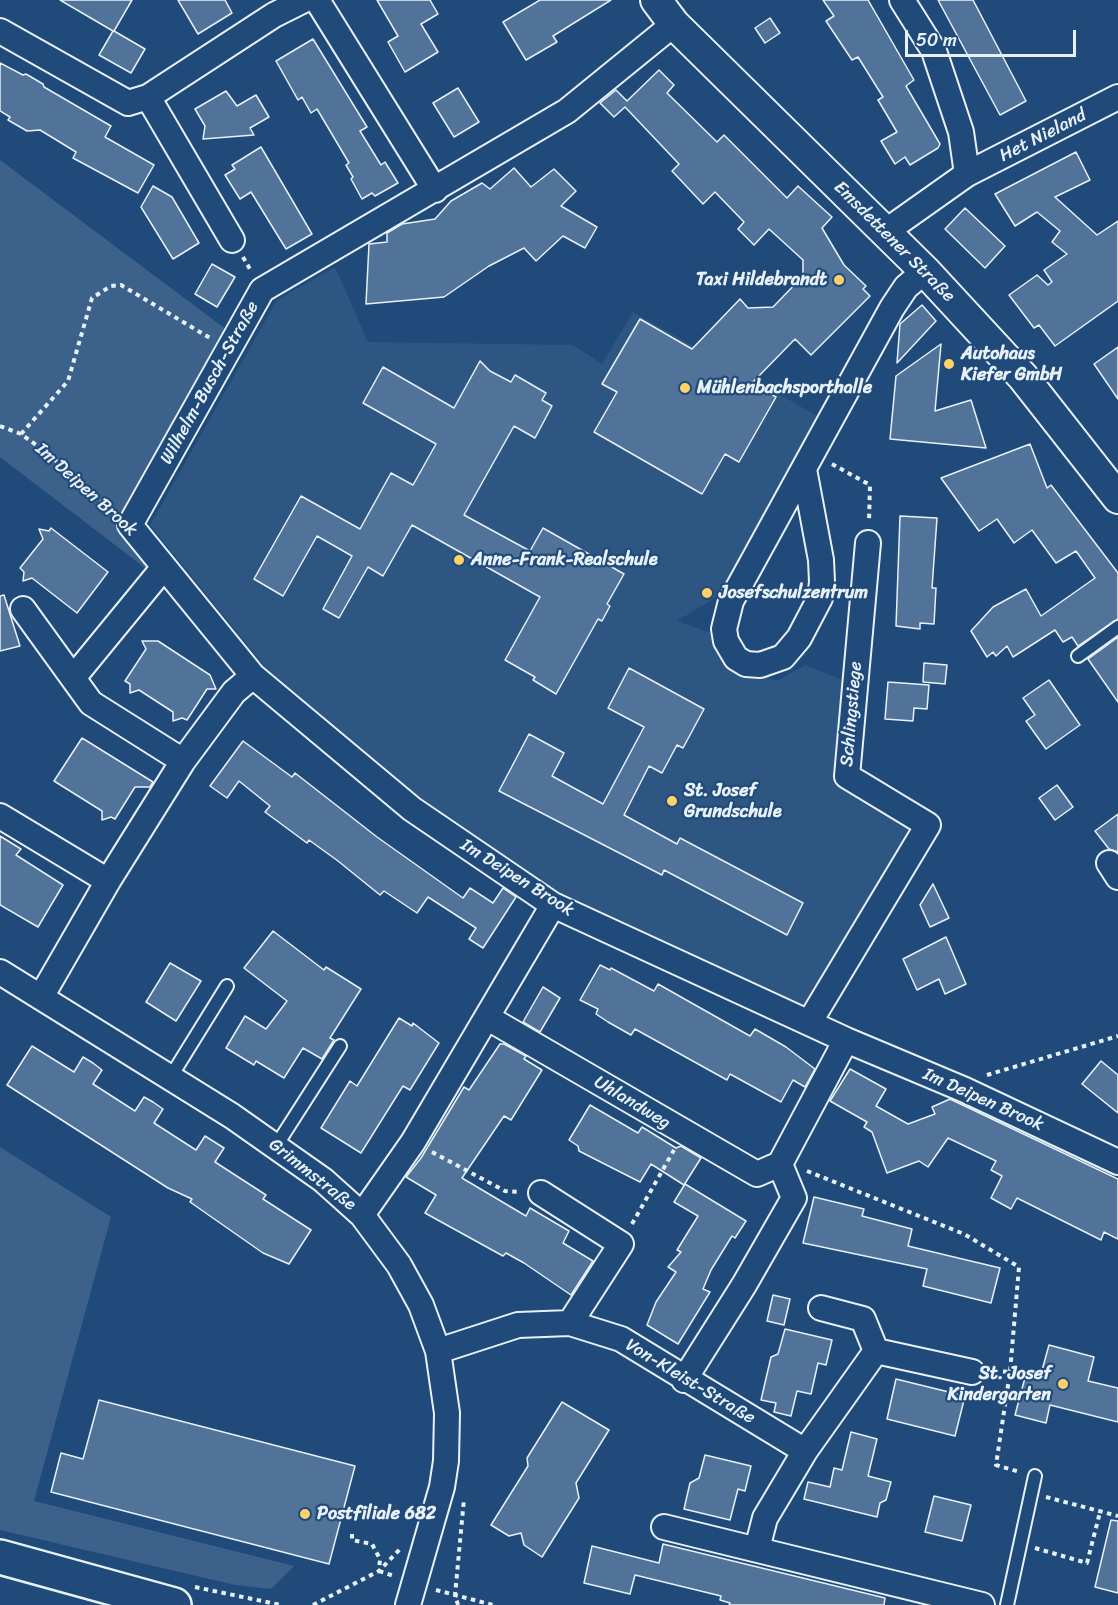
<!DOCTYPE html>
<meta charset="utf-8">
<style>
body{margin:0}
#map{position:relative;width:1118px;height:1605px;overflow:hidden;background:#1f4a7a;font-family:Sriracha,sans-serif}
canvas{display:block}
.scale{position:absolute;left:905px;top:30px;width:171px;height:27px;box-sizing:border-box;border:3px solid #e8f1f8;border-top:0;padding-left:8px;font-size:18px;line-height:21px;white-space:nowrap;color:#e8f1f8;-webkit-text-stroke:4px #1f4a7a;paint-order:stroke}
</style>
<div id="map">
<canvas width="1118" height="1605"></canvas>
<div class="scale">50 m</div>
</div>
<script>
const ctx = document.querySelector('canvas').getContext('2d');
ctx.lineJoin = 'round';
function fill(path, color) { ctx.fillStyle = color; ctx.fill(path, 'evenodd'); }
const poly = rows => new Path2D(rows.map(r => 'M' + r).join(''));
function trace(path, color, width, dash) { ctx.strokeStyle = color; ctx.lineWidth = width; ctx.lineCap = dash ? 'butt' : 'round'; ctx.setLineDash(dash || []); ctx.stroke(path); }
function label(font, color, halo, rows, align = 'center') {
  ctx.font = font + ' Sriracha,sans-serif'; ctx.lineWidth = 4.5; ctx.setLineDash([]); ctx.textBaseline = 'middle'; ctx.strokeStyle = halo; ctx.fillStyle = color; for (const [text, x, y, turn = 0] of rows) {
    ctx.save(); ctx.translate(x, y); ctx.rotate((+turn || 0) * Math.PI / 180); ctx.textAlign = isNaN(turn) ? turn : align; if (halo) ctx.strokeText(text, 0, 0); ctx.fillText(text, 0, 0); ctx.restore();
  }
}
fill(poly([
 [335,267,368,342,573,345,602,364,633,312,821,418,720,595,677,621,714,634,720,658,777,681,805,665,848,682,839,780,917,827,805,1011,557,892,417,795,265,667,150,525,277,300]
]), '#2e5683');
fill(poly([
 [0,160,231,333,127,515,165,552,149,571,0,457],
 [0,1147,111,1217,34,1501,294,1566,271,1589,235,1585,0,1530]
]), '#3c628c');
const building = poly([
 [60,0,132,0,114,31,145,49,131,73,99,55,113,31,60,0],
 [178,0,225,0,232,13,198,34,178,0],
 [377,0,430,0,438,14,421,24,438,52,405,72,388,42,398,36,377,0],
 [540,0,611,0,553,36,557,42,526,60,503,22,540,0],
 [823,0,868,0,914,80,906,86,940,144,938,148,910,165,905,157,895,164,881,141,897,132,878,100,883,97,858,57,852,60,826,21,834,16,823,0],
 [938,0,973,0,1026,101,1000,115,938,0],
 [770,18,780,33,765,43,755,28,770,18],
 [313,39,367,127,360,131,381,165,385,162,398,183,375,196,372,193,362,199,351,179,353,177,346,165,349,163,317,109,311,113,302,97,298,100,276,61,313,39],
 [0,63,23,75,26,74,43,84,44,87,111,126,105,137,154,165,138,193,73,158,76,152,40,130,27,131,8,120,10,117,0,111,0,63],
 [659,70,674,85,667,93,717,142,724,135,787,198,798,186,832,217,822,228,844,265,866,286,863,289,870,296,811,355,795,339,752,383,776,397,739,462,725,454,702,494,594,432,617,392,602,384,640,319,692,349,740,299,748,308,773,307,803,276,803,260,769,229,754,245,738,229,744,222,715,192,703,204,672,171,679,164,625,107,614,117,600,103,616,90,627,101,659,70],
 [458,88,479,122,454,137,433,103,458,88],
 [226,91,237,106,256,95,269,117,250,128,254,135,203,139,205,126,195,109,226,91],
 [261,147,312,234,286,249,251,192,240,199,225,175,235,169,232,165,261,147],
 [1076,152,1090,180,1055,197,1097,235,1118,221,1118,301,1055,346,1039,325,1034,328,1009,295,1037,275,1048,285,1052,282,1044,270,1067,254,1052,242,1060,231,1037,212,1015,226,995,194,1076,152],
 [514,168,531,187,554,169,576,191,561,206,597,227,585,248,563,236,536,261,524,248,489,266,444,297,366,304,369,244,387,242,387,233,402,224,435,219,451,201,482,183,490,189,514,168],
 [153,186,172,197,199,243,173,259,141,207,153,186],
 [965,208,1005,246,985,268,945,229,965,208],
 [212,264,235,277,217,307,195,294,212,264],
 [922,305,936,321,897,363,900,324,922,305],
 [941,344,935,411,971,400,986,448,890,439,896,376,941,344],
 [1118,347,1118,399,1094,364,1118,347],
 [480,361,490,371,511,382,515,375,546,393,542,400,552,406,535,438,514,426,464,515,530,551,543,528,624,574,607,604,610,606,602,621,598,619,556,694,533,680,535,677,505,660,540,597,412,525,383,576,368,567,339,618,323,609,352,556,317,536,283,596,254,579,301,496,360,529,391,473,413,485,436,444,363,403,383,367,454,408,480,361],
 [1030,444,1047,488,1051,485,1118,573,1118,619,1078,646,1072,637,1063,642,1055,630,1013,657,1007,646,996,656,993,652,987,657,971,631,993,607,1026,589,1041,616,1095,578,1076,551,1056,563,1032,530,1014,543,997,519,979,531,941,478,1030,444],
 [900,516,937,518,932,588,936,588,934,624,920,623,920,629,896,626,900,516],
 [51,528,108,572,77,613,32,578,23,581,24,572,20,568,43,539,39,529,49,531,51,528],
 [4,595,20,646,0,651,0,596,4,595],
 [1118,637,1118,702,1088,659,1118,637],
 [142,641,158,641,210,675,216,689,207,689,187,720,182,718,173,721,173,712,139,690,130,693,130,684,125,681,146,649,142,641],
 [924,663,947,665,945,684,923,682,924,663],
 [629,668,704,709,683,748,677,745,662,773,649,766,624,815,677,844,680,838,803,903,787,935,664,870,662,875,499,791,529,734,564,753,552,776,603,804,644,727,608,708,629,668],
 [1049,680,1080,725,1046,749,1026,721,1035,715,1023,698,1049,680],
 [888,682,929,685,927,709,914,708,913,721,885,719,888,682],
 [82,738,153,782,150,787,135,787,115,819,111,817,102,820,102,811,54,781,82,738],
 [243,741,292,777,295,773,377,837,463,898,470,888,493,903,503,888,516,897,483,948,469,939,476,928,428,897,417,913,384,891,380,895,338,861,309,840,307,843,265,812,270,806,239,781,227,798,210,786,243,741],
 [1057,785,1073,807,1055,820,1039,798,1057,785],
 [1118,814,1118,852,1109,849,1095,831,1118,814],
 [0,836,21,849,16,855,63,885,38,927,0,905,0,836],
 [933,884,949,918,930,927,920,905,933,884],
 [273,931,324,970,326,967,361,989,330,1038,334,1040,322,1059,303,1048,284,1078,256,1061,254,1065,226,1048,245,1016,266,1029,287,1001,244,968,273,931],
 [946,937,966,984,945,994,939,979,917,990,903,959,946,937],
 [170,963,201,981,176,1021,146,1002,170,963],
 [600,965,610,970,611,968,654,991,658,984,750,1036,755,1029,786,1047,815,1069,805,1087,793,1080,781,1102,730,1074,727,1080,635,1029,631,1035,608,1022,596,1014,598,1009,580,1000,600,965],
 [543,987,560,998,540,1032,523,1022,543,987],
 [399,1018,412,1026,413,1023,439,1043,410,1090,403,1086,361,1153,321,1128,350,1081,357,1086,399,1018],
 [500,1044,504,1044,526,1056,524,1059,542,1070,511,1120,504,1116,462,1178,526,1216,530,1208,569,1231,563,1243,593,1261,571,1295,524,1263,506,1253,503,1256,425,1213,436,1195,406,1177,421,1158,464,1087,469,1090,500,1044],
 [32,1046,74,1072,83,1057,93,1063,102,1070,93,1084,135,1111,144,1097,153,1102,163,1109,154,1123,196,1150,205,1136,224,1148,215,1162,266,1195,263,1199,311,1230,289,1264,263,1253,190,1202,192,1199,168,1188,7,1085,32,1046],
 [1101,1061,1118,1075,1118,1113,1082,1084,1101,1061],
 [850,1069,886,1089,876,1106,908,1124,935,1114,932,1107,950,1099,1118,1179,1118,1239,1104,1232,1101,1240,1017,1198,1011,1209,991,1198,1002,1176,991,1170,996,1161,948,1138,928,1167,919,1161,887,1173,872,1132,864,1127,867,1122,830,1101,850,1069],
 [590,1105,638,1133,642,1127,676,1148,681,1146,701,1158,684,1185,651,1164,640,1182,579,1151,578,1146,569,1140,590,1105],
 [685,1184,746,1221,735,1238,732,1236,711,1270,703,1289,710,1292,678,1344,647,1325,656,1302,676,1272,668,1267,681,1252,677,1250,698,1216,674,1202,685,1184],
 [814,1197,864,1209,862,1216,912,1229,908,1246,1000,1268,991,1303,923,1286,927,1269,803,1243,814,1197],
 [773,1295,790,1299,784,1325,767,1321,773,1295],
 [785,1329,832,1340,826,1365,818,1363,811,1394,797,1391,791,1416,774,1412,776,1403,761,1400,771,1357,778,1354,785,1329],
 [1049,1345,1094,1357,1088,1381,1118,1388,1118,1422,1050,1405,1046,1423,1015,1415,1027,1370,1041,1374,1049,1345],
 [896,1379,965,1396,955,1436,887,1419,896,1379],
 [99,1400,355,1466,329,1564,51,1492,61,1453,83,1459,99,1400],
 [562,1402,609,1430,576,1483,579,1498,542,1557,524,1545,521,1533,509,1536,491,1525,528,1466,527,1458,562,1402],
 [851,1432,877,1439,868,1476,891,1482,886,1500,880,1503,877,1517,804,1499,808,1482,830,1487,834,1468,842,1470,851,1432],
 [705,1455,751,1466,745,1491,738,1489,730,1520,684,1509,690,1483,699,1478,705,1455],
 [934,1496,971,1505,962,1541,925,1532,934,1496],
 [1111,1520,1118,1521,1118,1593,1095,1587,1111,1520],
 [663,1544,885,1598,884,1605,729,1605,730,1603,720,1600,721,1596,635,1575,630,1594,584,1583,592,1546,659,1563,663,1544]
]);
fill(building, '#517399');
trace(building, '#e8f1f8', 1.5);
const service = poly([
 [1078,656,1118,627],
 [170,1078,227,986],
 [276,1146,340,1046],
 [1007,1605,1035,1476]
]);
const minor = poly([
 [317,0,435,190],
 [902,0,934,51,961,132,967,174],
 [674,24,567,111,262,290,130,525,253,676,412,809,553,905,846,1040,965,1090,1118,1162],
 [0,31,128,103,148,97,274,15,304,0],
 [148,97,232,240],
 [885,232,967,174,1118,97],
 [804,469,821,560,822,582,820,598,799,638,783,657,760,665,746,664,736,658,726,641,724,629,731,601,892,308,906,287,925,271],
 [23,609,91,703,183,761],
 [73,678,164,567],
 [0,816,108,881],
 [1109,863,1118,877],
 [0,972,232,1116,323,1180,362,1215,399,1265,421,1305,438,1351,447,1413,446,1461,442,1487,408,1605],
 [41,997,108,881,183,761,234,692,253,676],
 [488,1018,757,1174,780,1164],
 [809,1023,928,825,847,776,868,543],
 [541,1193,621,1244,570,1323],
 [362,1215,413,1142,553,905],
 [821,1308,863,1319,876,1351],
 [438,1351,518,1325,570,1323,621,1339,805,1451,876,1351,972,1372],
 [684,1380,744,1285,794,1198,780,1164,846,1040],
 [664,1527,982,1605],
 [757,1549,765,1518,805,1451]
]);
const tertiary = poly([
 [656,0,674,24,925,271,1023,377,1118,498]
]);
const secondary = poly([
 [0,1557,174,1605]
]);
trace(service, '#e8f1f8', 16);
trace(minor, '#e8f1f8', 28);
trace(tertiary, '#e8f1f8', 34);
trace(secondary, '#e8f1f8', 38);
trace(poly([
 [243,257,251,271],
 [0,426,21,434,46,452,113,511],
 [21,434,68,381,92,298,111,286,121,285,210,338],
 [832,464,870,485,869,521],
 [987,1075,1118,1036],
 [432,1152,505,1191,519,1192],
 [807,1171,964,1234,1019,1267,1010,1372,996,1465,1020,1472],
 [632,1224,674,1150],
 [994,1371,1010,1372],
 [1046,1497,1118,1516],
 [352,1534,352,1540,372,1544,380,1559,379,1570],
 [1035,1548,1087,1563,1100,1512],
 [379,1571,394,1576],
 [195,1587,281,1605],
 [436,1590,493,1605],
 [313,1605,379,1571,400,1549],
 [458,1605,455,1595,464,1499]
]), '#e8f1f8', 4, [4.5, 4.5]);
trace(service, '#1f4a7a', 12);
trace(minor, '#1f4a7a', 24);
trace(tertiary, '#1f4a7a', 30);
trace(secondary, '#1f4a7a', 33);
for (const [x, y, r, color] of [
 [839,280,6,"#ffd166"],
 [949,364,6,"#ffd166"],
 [685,388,6,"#ffd166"],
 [459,560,6,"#ffd166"],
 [707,593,6,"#ffd166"],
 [672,801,6,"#ffd166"],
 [1063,1384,6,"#ffd166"],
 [305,1514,6,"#ffd166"]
]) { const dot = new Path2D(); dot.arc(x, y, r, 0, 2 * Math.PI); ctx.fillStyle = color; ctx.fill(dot); trace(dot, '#1f4a7a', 2); }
label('18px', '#e8f1f8', '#1f4a7a', [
 ["Het Nieland",1043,136,-27],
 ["Emsdettener Straße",894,242,45],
 ["Wilhelm-Busch-Straße",210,383,-61],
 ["Im Deipen Brook",86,490,42],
 ["Schlingstiege",852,714,-85],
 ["Im Deipen Brook",517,878,32],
 ["Im Deipen Brook",983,1100,24],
 ["Uhlandweg",632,1103,31],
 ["Grimmstraße",312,1175,38],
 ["Von-Kleist-Straße",690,1382,31]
]);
label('bold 18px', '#e8f1f8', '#1f4a7a', [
 ["Taxi Hildebrandt",827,280,"right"],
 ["Autohaus",961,354],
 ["Kiefer GmbH",961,375],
 ["Mühlenbachsporthalle",697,388],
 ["Anne-Frank-Realschule",471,560],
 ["Josefschulzentrum",719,593],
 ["St. Josef",684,791],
 ["Grundschule",684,812],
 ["St. Josef",1051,1374,"right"],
 ["Kindergarten",1051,1395,"right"],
 ["Postfiliale 682",317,1514]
], 'left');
</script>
